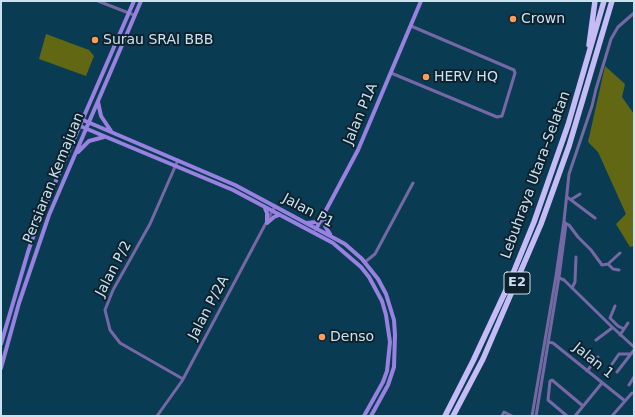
<!DOCTYPE html>
<meta charset="utf-8">
<style>
body{margin:0}
#map{position:relative;width:635px;height:417px;overflow:hidden;background:#093c53;font-family:"DejaVu Sans",sans-serif}
canvas{display:block}
.frame{position:absolute;inset:0;border:2px solid #c9e2f0;pointer-events:none}
</style>
<div id="map">
<canvas width="635" height="417"></canvas>
<div class="frame"></div>
</div>
<script>
const ctx = document.querySelector('canvas').getContext('2d');
ctx.lineJoin = 'round';
function fill(path, color) { ctx.fillStyle = color; ctx.fill(path, 'evenodd'); }
const poly = rows => new Path2D(rows.map(r => 'M' + r).join(''));
function trace(path, color, width, dash) { ctx.strokeStyle = color; ctx.lineWidth = width; ctx.lineCap = dash ? 'butt' : 'round'; ctx.setLineDash(dash || []); ctx.stroke(path); }
function label(font, color, halo, rows, align = 'center') {
  ctx.font = font + ' "DejaVu Sans",sans-serif'; ctx.lineWidth = 4; ctx.setLineDash([]); ctx.textBaseline = 'middle'; ctx.strokeStyle = halo; ctx.fillStyle = color; for (const [text, x, y, turn = 0] of rows) {
    ctx.save(); ctx.translate(x, y); ctx.rotate((+turn || 0) * Math.PI / 180); ctx.textAlign = isNaN(turn) ? turn : align; if (halo) ctx.strokeText(text, 0, 0); ctx.fillText(text, 0, 0); ctx.restore();
  }
}
fill(poly([
 [46,34,89,50,94,56,86,76,39,59],
 [605,66,625,84,622,97,634,114,634,246,630,247,616,224,626,214,598,152,588,142]
]), '#626713');
trace(poly([
 [98,1,134,15],
 [391,73,497,117,502,116,515,73,514,70,411,26],
 [178,160,150,224,113,290,105,310,110,330,120,343,183,379],
 [567,197,595,218],
 [572,199,580,194],
 [565,223,569,225,578,237,591,250,602,265,608,264,620,253],
 [365,262,375,254,413,183],
 [608,264,613,269,619,270],
 [557,277,564,280,610,325,634,347],
 [572,288,575,282,576,257],
 [615,306,610,318,618,326,624,329],
 [620,335,628,323],
 [596,340,612,328],
 [548,342,553,343,625,401],
 [612,364,619,354,631,354],
 [587,371,598,357],
 [617,372,634,350],
 [629,385,634,377],
 [157,416,182,381,275,206],
 [502,416,504,412,512,416],
 [532,416,556,276,564,221,569,174,592,106,596,89,611,39,618,27,634,13],
 [536,416,559,277,566,224,564,221],
 [567,416,548,400,550,381,552,380,583,406],
 [575,416,602,383],
 [612,416,632,393]
]), '#7668a4', 3);
trace(poly([
 [98,102,101,116,111,131],
 [83,120,235,185,332,237,345,244,362,259,378,279,386,294,394,320,395,335,394,367,388,385,371,416],
 [80,126,233,190,333,243,361,267,369,277,382,301,386,315,390,342,387,371,383,382,364,416],
 [78,152,89,141,104,137],
 [265,208,267,213,267,223],
 [324,215,325,226,330,234],
 [267,223,274,217,279,215],
 [307,223,316,222,321,218],
 [316,229,358,150,421,1],
 [1,344,28,252,38,222,134,1],
 [1,368,19,303,49,215,141,1]
]), '#9981e2', 4);
trace(poly([
 [589,45,595,1],
 [445,416,473,361,507,288,534,222,568,125,604,1],
 [453,416,483,359,541,224,569,146,612,1]
]), '#c6bbf6', 5.5);
for (const [x, y, r, color] of [
 [513,19,4,"#fe9c58"],
 [95,40,4,"#fe9c58"],
 [426,77,4,"#fe9c58"],
 [322,337,4,"#fe9c58"]
]) { const dot = new Path2D(); dot.arc(x, y, r, 0, 2 * Math.PI); ctx.fillStyle = color; ctx.fill(dot); trace(dot, '#0e212c', 1.5); }
for (const [x, y, w] of [
 [517,283,26]
]) { const box = new Path2D(); box.roundRect(x - w / 2, y - 11, w, 22, 3); ctx.fillStyle = '#0e212c'; ctx.fill(box); trace(box, '#c9e2f0', 1); }
label('bold 13px', '#c9e2f0', null, [
 ["E2",517,283]
]);
label('14px', '#c9e2f0', '#0e212c', [
 ["Crown",521,19],
 ["Surau SRAI BBB",103,40],
 ["HERV HQ",434,77],
 ["Denso",330,337]
], 'left');
label('14px', '#c9e2f0', '#0e212c', [
 ["Jalan P1A",361,114,-67],
 ["Lebuhraya Utara–Selatan",536,175,-70],
 ["Persiaran Kemajuan",54,178,-68],
 ["Jalan P1",308,211,28],
 ["Jalan P/2",114,269,-62],
 ["Jalan P/2A",209,308,-62],
 ["Jalan 1",593,361,39]
]);
</script>
